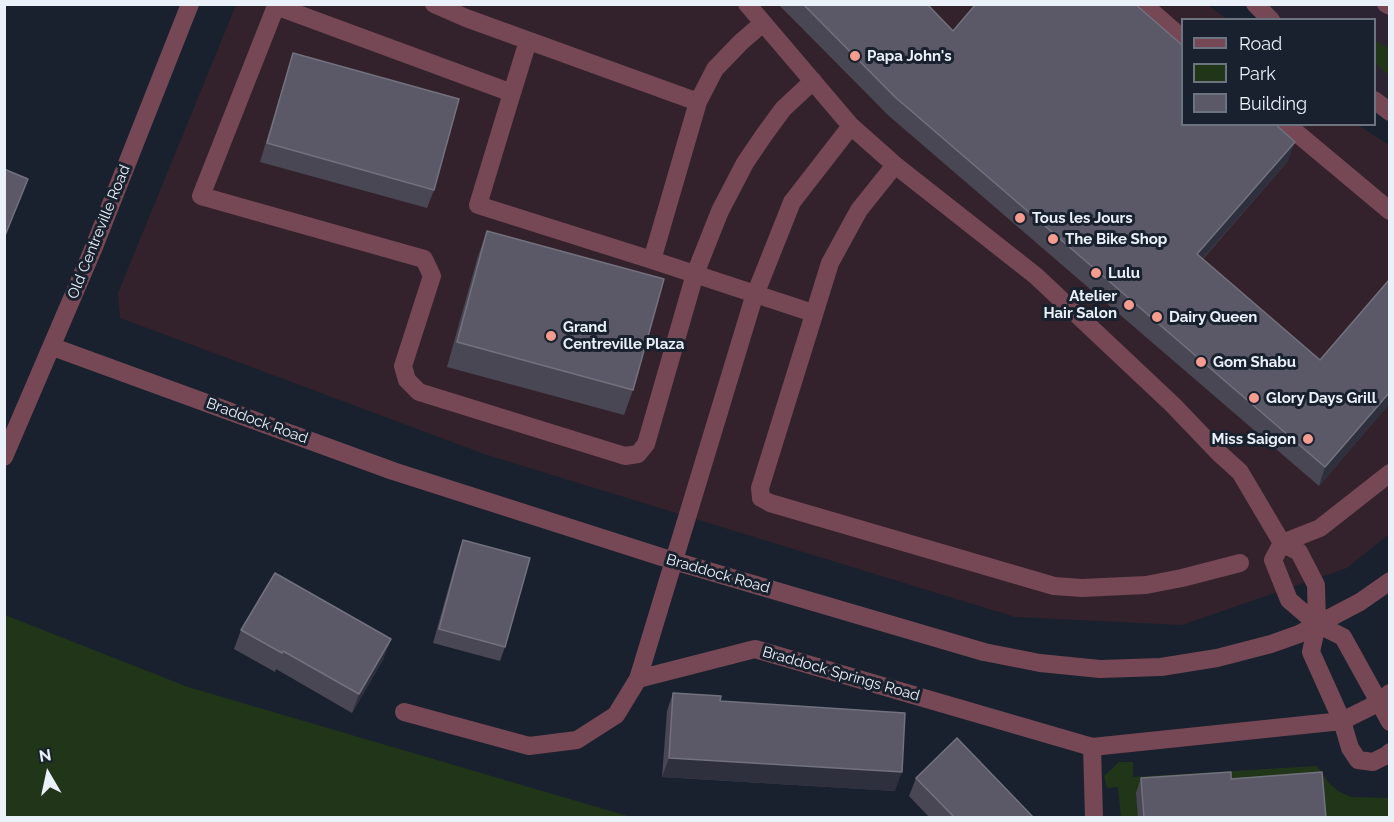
<!DOCTYPE html>
<style>
body{margin:0}
#map{position:relative;width:1394px;height:822px;overflow:hidden;background:#18212d;font-family:Raleway,sans-serif}
canvas{display:block}
.frame{position:absolute;inset:0;border:6px solid #eaf1f9;pointer-events:none}
.legend{position:absolute;left:1181px;top:18px;width:195px;height:108px;box-sizing:border-box;background:#18212d;border:2px solid #6c747f;margin:0;padding:8px 10px;list-style:none;font-size:18px;color:#eaf1f9}
.legend li{display:flex;align-items:center;gap:12px;height:30px}
.legend b{width:30px;border:2px solid #6c747f}
.north{position:absolute;left:18px;top:744px;width:60px;height:60px;-webkit-text-stroke:4px #18212d;paint-order:stroke;rotate:351deg;font-size:16px;font-weight:700;line-height:24px;text-align:center;color:#eaf1f9}
.north::after{content:'';display:block;margin:auto;width:21px;height:27px;background:#eaf1f9;clip-path:polygon(50% 0,100% 100%,50% 72%,0 100%)}
</style>
<div id="map">
<canvas width="1394" height="822"></canvas>
<div class="frame"></div>
<ul class="legend">
<li><b style="height:8px;background:#764754"></b>Road</li>
<li><b style="height:16px;background:#213519"></b>Park</li>
<li><b style="height:16px;background:#5b5967"></b>Building</li>
</ul>
<div class="north">N</div>
</div>
<script>
const ctx = document.querySelector('canvas').getContext('2d');
ctx.lineJoin = 'round';
function fill(path, color) { ctx.fillStyle = color; ctx.fill(path, 'evenodd'); }
const poly = rows => new Path2D(rows.map(r => 'M' + r).join(''));
function trace(path, color, width, dash) { ctx.strokeStyle = color; ctx.lineWidth = width; ctx.lineCap = dash ? 'butt' : 'round'; ctx.setLineDash(dash || []); ctx.stroke(path); }
function label(font, color, halo, rows, align = 'center') {
  ctx.font = font + ' Raleway,sans-serif'; ctx.lineWidth = 6; ctx.setLineDash([]); ctx.textBaseline = 'middle'; ctx.strokeStyle = halo; ctx.fillStyle = color; for (const [text, x, y, turn = 0] of rows) {
    ctx.save(); ctx.translate(x, y); ctx.rotate((+turn || 0) * Math.PI / 180); ctx.textAlign = isNaN(turn) ? turn : align; if (halo) ctx.strokeText(text, 0, 0); ctx.fillText(text, 0, 0); ctx.restore();
  }
}
fill(poly([
 [236,5,1208,5,1227,19,1182,20,1182,124,1358,125,1389,145,1389,534,1347,568,1182,625,1015,617,487,455,120,318,118,293]
]), '#33222b');
fill(poly([
 [1248,5,1389,5,1389,112,1375,101,1374,20,1267,19]
]), '#2c2433');
fill(poly([
 [1375,40,1389,49,1389,76,1375,63],
 [5,615,188,687,631,817,5,817],
 [1119,762,1133,762,1133,777,1317,766,1329,783,1338,791,1351,797,1389,798,1389,817,1121,817,1118,787,1107,788,1104,776]
]), '#213519');
trace(poly([
 [434,4,466,18,698,102,715,69,741,42,763,23],
 [747,4,851,126,895,165,1036,276,1173,405,1219,453,1240,472,1282,543,1299,552,1316,585,1317,624,1311,652,1342,721,1350,748,1358,760,1373,762,1387,755,1390,752],
 [1143,4,1182,38],
 [1255,4,1271,20],
 [1386,4,1390,6],
 [512,93,528,41],
 [1374,100,1390,112],
 [698,102,652,260,478,205,512,93,276,6,201,196,424,259,432,276,403,366,407,380,419,392,625,456,638,454,646,444,695,274,720,211,745,163,764,135,783,109,813,81],
 [1286,124,1390,211],
 [851,126,792,202,753,300,638,679,755,649,1092,747,1342,721,1378,703,1390,693],
 [895,165,859,210,830,263,760,488,761,498,770,503,1054,586,1082,588,1146,585,1182,578,1240,563],
 [652,260,813,313],
 [53,347,393,471,674,561,984,652,1040,663,1100,669,1161,667,1217,658,1271,644,1299,634,1360,602,1390,581],
 [4,457,94,247,190,4],
 [1390,473,1320,528,1282,543,1273,560,1289,600,1317,624,1343,637,1390,722],
 [404,712,529,746,577,740,616,715,638,679],
 [1092,747,1094,818]
]), '#764754', 18);
fill(poly([
 [778,4,927,4,953,31,1288,161,1203,259,1320,360,1389,404,1319,486,889,116],
 [293,53,434,190,427,208,260,162,287,72],
 [487,231,633,390,624,415,447,367,478,256],
 [463,540,505,647,500,661,433,643,458,554],
 [241,630,384,658,352,713,276,669,275,672,234,649],
 [673,693,720,701,895,791,662,777,667,711],
 [916,778,1034,818,930,818,909,796],
 [1141,778,1231,779,1326,818,1138,818,1136,793]
]), '#4a4755');
fill(poly([
 [1295,142,1288,161,1190,273,1197,254],
 [1389,393,1389,404,1319,486,1325,467],
 [391,639,384,658,352,713,359,694],
 [669,758,902,772,895,791,662,777]
]), '#2f303e');
const building = poly([
 [803,4,927,4,953,31,976,4,1135,4,1182,45,1182,124,1275,124,1295,142,1197,254,1320,360,1389,280,1389,393,1325,467,895,97,803,4],
 [293,53,459,99,434,190,267,143,293,53],
 [4,169,28,179,4,238,4,169],
 [487,231,664,279,633,390,457,342,487,231],
 [463,540,530,558,505,647,439,629,463,540],
 [275,573,391,639,359,694,283,651,282,653,241,630,275,573],
 [673,693,721,696,720,701,905,713,902,772,669,758,673,693],
 [957,738,1034,818,955,818,916,778,957,738],
 [1231,772,1231,779,1322,772,1326,818,1144,818,1141,778,1231,772]
]);
fill(building, '#5b5967');
trace(building, '#72717e', 1.5);
for (const [x, y, r, color] of [
 [855,56,6,"#f59c91"],
 [1020,218,6,"#f59c91"],
 [1053,239,6,"#f59c91"],
 [1096,273,6,"#f59c91"],
 [1129,305,6,"#f59c91"],
 [1157,317,6,"#f59c91"],
 [551,336,6,"#f59c91"],
 [1201,362,6,"#f59c91"],
 [1254,398,6,"#f59c91"],
 [1308,439,6,"#f59c91"]
]) { const dot = new Path2D(); dot.arc(x, y, r, 0, 2 * Math.PI); ctx.fillStyle = color; ctx.fill(dot); trace(dot, '#18212d', 2); }
label('bold 15px', '#eaf1f9', '#18212d', [
 ["Papa John's",867,56],
 ["Tous les Jours",1032,218],
 ["The Bike Shop",1065,239],
 ["Lulu",1108,273],
 ["Atelier",1117,296,"right"],
 ["Hair Salon",1117,313,"right"],
 ["Dairy Queen",1169,317],
 ["Grand",563,327],
 ["Centreville Plaza",563,344],
 ["Gom Shabu",1213,362],
 ["Glory Days Grill",1266,398],
 ["Miss Saigon",1296,439,"right"]
], 'left');
label('15px', '#eaf1f9', '#18212d', [
 ["Old Centreville Road",99,232,-68],
 ["Braddock Road",257,421,20],
 ["Braddock Road",718,574,16],
 ["Braddock Springs Road",841,674,16]
]);
</script>
